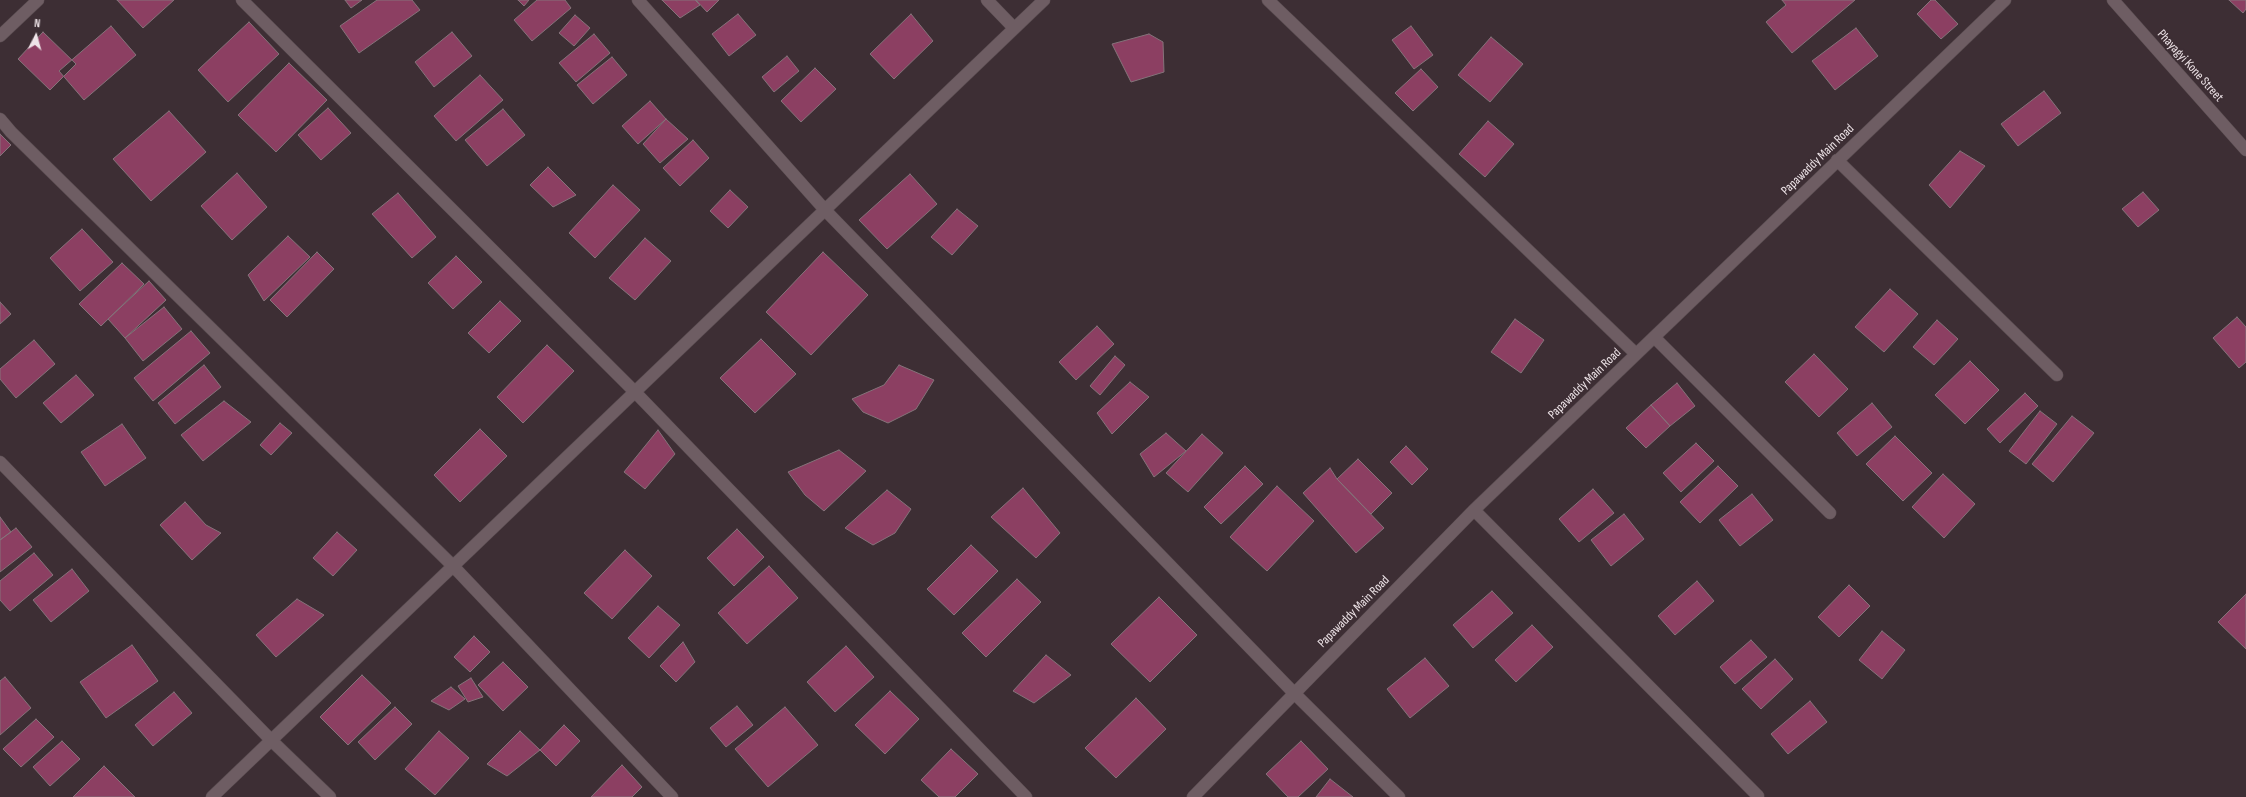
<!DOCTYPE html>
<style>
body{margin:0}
#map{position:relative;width:2246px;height:797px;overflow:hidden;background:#3d2e34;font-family:"Sofia Sans Condensed",sans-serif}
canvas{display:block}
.north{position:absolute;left:16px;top:16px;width:40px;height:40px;-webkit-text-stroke:3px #3d2e34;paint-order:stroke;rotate:6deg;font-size:11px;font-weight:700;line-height:16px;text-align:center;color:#eee4e8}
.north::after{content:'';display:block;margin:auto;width:14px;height:18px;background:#eee4e8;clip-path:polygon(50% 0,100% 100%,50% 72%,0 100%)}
</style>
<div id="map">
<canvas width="2246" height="797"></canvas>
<div class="north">N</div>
</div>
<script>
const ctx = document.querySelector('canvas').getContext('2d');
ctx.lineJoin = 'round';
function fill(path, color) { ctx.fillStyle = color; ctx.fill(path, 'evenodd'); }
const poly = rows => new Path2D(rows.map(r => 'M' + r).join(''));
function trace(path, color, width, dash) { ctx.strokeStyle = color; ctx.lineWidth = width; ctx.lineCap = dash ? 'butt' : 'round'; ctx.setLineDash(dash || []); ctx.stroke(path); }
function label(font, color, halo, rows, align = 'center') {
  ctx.font = font + ' "Sofia Sans Condensed",sans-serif'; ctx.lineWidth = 3.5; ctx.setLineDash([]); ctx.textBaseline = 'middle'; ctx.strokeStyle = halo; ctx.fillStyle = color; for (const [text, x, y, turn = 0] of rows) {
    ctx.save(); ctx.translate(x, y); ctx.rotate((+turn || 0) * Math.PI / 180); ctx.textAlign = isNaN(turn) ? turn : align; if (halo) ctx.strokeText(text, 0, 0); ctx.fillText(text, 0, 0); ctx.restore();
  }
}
const building = poly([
 [117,0,174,0,143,28,117,0],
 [345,0,362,0,351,8,345,0],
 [377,0,412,0,420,10,359,53,340,26,377,0],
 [518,0,529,0,524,6,518,0],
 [537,0,565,0,571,8,532,41,514,20,537,0],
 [662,0,695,0,700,5,680,18,662,0],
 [696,0,719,0,707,12,696,0],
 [1782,0,1855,0,1792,53,1766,22,1786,5,1782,0],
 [1931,0,1935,0,1958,24,1941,39,1917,14,1931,0],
 [2229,0,2246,0,2246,9,2243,13,2229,0],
 [738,14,756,35,729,56,712,34,738,14],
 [911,14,933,41,894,79,870,54,911,14],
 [575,15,590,28,574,46,559,33,575,15],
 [249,22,279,54,228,102,198,70,249,22],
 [111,26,136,55,84,100,59,71,111,26],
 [1411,26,1433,55,1414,69,1392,40,1411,26],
 [1856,28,1878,56,1835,90,1812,61,1856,28],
 [43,32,76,64,50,90,18,59,43,32],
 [452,32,472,56,434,87,415,62,452,32],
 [594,34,610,53,576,82,559,63,594,34],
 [1149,34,1163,42,1164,72,1131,82,1112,44,1149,34],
 [1491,37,1523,64,1490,102,1458,75,1491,37],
 [787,56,799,71,774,92,762,77,787,56],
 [612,57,627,75,593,104,577,85,612,57],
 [289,63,327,100,276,152,238,115,289,63],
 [815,68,836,89,801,122,781,101,815,68],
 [1421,69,1438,87,1413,111,1395,93,1421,69],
 [480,75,503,100,456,141,434,116,480,75],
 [2044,91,2061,113,2018,146,2001,124,2044,91],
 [650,101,666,119,638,144,622,126,650,101],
 [328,108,351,133,321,160,298,135,328,108],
 [503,109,525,135,487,166,465,140,503,109],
 [169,111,206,152,151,201,113,159,169,111],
 [666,119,688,139,660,163,643,144,666,119],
 [1488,121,1514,144,1485,177,1459,154,1488,121],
 [0,134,11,145,0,156,0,134],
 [693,140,709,158,680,186,663,168,693,140],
 [1960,151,1985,166,1950,208,1929,185,1960,151],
 [548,167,576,195,553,207,530,185,548,167],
 [237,173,267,207,232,240,201,206,237,173],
 [910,174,937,204,887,249,859,220,910,174],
 [613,185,640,210,595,258,569,233,613,185],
 [730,190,748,207,728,228,710,211,730,190],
 [2143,192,2159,210,2138,227,2122,209,2143,192],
 [398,193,436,237,412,258,372,214,398,193],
 [957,209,978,226,952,255,931,237,957,209],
 [82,229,113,262,80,291,50,258,82,229],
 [288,236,310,257,264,301,248,275,288,236],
 [645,238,671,261,635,300,609,278,645,238],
 [317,252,334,269,287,317,270,300,317,252],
 [823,252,868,295,811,355,766,312,823,252],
 [456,256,482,282,453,309,428,283,456,256],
 [122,263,144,284,101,326,79,304,122,263],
 [149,281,166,300,125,338,108,319,149,281],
 [1890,289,1918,314,1884,352,1855,327,1890,289],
 [500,301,521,321,489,353,468,333,500,301],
 [0,302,11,314,0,324,0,302],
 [164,307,182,329,143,361,125,338,164,307],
 [2237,317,2246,327,2246,362,2239,368,2213,338,2237,317],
 [1515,319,1544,340,1521,373,1491,352,1515,319],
 [1937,320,1958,339,1934,365,1913,347,1937,320],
 [1097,326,1114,344,1076,380,1059,362,1097,326],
 [191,331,210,353,153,401,134,378,191,331],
 [761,339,796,374,755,413,720,378,761,339],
 [34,340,55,364,16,398,0,379,0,369,34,340],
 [547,345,574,371,523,423,497,397,547,345],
 [1814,354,1848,389,1819,417,1785,382,1814,354],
 [1115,356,1125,365,1100,395,1090,386,1115,356],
 [1970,361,1999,390,1965,424,1935,395,1970,361],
 [204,365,221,387,175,424,158,403,204,365],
 [899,365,934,380,916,409,888,423,863,412,852,399,884,385,899,365],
 [76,375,94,395,61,423,43,403,76,375],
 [1130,382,1149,397,1112,434,1097,413,1130,382],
 [1677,383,1695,406,1670,426,1651,405,1677,383],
 [2025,393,2038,406,2000,443,1987,429,2025,393],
 [224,401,251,422,203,461,181,435,224,401],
 [1872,403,1892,427,1857,456,1837,433,1872,403],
 [1651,405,1670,426,1646,448,1626,428,1651,405],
 [2040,411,2057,424,2026,464,2009,451,2040,411],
 [2072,416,2094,433,2053,482,2032,464,2072,416],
 [280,423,292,433,271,455,260,445,280,423],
 [122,424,146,458,105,486,81,452,122,424],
 [480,429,507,456,460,502,434,475,480,429],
 [658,430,675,454,645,489,624,472,658,430],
 [1166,433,1186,451,1154,477,1140,454,1166,433],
 [1202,434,1223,453,1188,492,1166,473,1202,434],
 [1895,436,1932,473,1903,501,1866,464,1895,436],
 [1696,443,1714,461,1681,492,1663,473,1696,443],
 [1406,446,1428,469,1412,485,1390,462,1406,446],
 [839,450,866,471,824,511,805,495,788,472,839,450],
 [1358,459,1392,493,1371,514,1337,479,1358,459],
 [1245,466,1263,484,1221,524,1204,507,1245,466],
 [1718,466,1738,486,1700,523,1680,502,1718,466],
 [1330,468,1337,479,1384,528,1356,553,1303,493,1330,468],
 [1943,474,1975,504,1944,538,1912,507,1943,474],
 [1277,486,1314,521,1267,571,1230,537,1277,486],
 [1023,488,1060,533,1036,558,991,517,1023,488],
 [1593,489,1614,513,1579,542,1559,519,1593,489],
 [887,490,911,509,895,533,873,545,845,528,887,490],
 [1752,494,1773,520,1740,546,1719,520,1752,494],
 [185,502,206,525,221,533,192,560,160,525,185,502],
 [1624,514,1644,539,1611,566,1591,540,1624,514],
 [0,517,11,532,0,540,0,517],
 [16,528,32,547,0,572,0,540,16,528],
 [737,529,764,557,734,586,707,558,737,529],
 [337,532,357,550,333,576,313,558,337,532],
 [971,545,998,571,954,615,927,589,971,545],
 [625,550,652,576,612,619,584,593,625,550],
 [34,553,53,575,10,611,0,600,0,581,34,553],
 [769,566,798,598,747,644,718,613,769,566],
 [72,569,89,591,51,622,33,600,72,569],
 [1017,579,1041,602,986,657,962,633,1017,579],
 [1697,581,1714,601,1675,635,1658,616,1697,581],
 [1849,585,1870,606,1839,637,1818,617,1849,585],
 [1492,591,1513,613,1473,648,1453,625,1492,591],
 [2246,594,2246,649,2218,622,2246,594],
 [1159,597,1197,635,1150,682,1111,644,1159,597],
 [297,599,324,615,276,657,256,635,297,599],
 [658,606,680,625,649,658,628,638,658,606],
 [1532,625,1553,647,1516,682,1495,660,1532,625],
 [1882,631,1905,650,1882,679,1859,660,1882,631],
 [474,636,490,652,470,672,454,657,474,636],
 [1751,640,1767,657,1735,684,1720,667,1751,640],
 [683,642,695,662,676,682,660,666,683,642],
 [132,645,158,681,106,718,80,682,132,645],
 [846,646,874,677,835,712,807,682,846,646],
 [1046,655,1071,675,1034,703,1013,691,1046,655],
 [1425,658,1449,686,1410,718,1387,689,1425,658],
 [1775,659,1793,679,1761,709,1742,689,1775,659],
 [503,662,528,687,503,711,478,685,503,662],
 [362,675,391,703,348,745,320,717,362,675],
 [5,677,31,708,0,735,0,681,5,677],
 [471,678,483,697,468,702,458,686,471,678],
 [451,687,465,699,449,710,431,701,451,687],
 [890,691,919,719,885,754,855,725,890,691],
 [174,692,192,713,153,746,135,725,174,692],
 [1136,698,1166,729,1116,778,1085,748,1136,698],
 [1810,701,1827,722,1788,754,1771,734,1810,701],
 [737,706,753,725,726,747,710,728,737,706],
 [395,707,412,724,375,760,358,742,395,707],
 [785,707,818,745,768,787,735,749,785,707],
 [36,719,54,737,21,767,3,749,36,719],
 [564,725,580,741,556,766,540,750,564,725],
 [439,731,469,758,435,795,405,769,439,731],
 [520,731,540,750,507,776,487,764,520,731],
 [62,741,80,759,50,786,33,767,62,741],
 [1301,741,1328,769,1298,797,1288,797,1266,774,1301,741],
 [951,749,978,774,955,797,939,797,921,780,951,749],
 [622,765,642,787,632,797,591,797,622,765],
 [104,766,135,797,73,797,104,766],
 [1330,779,1353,797,1316,797,1330,779]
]);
fill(building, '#8c3f62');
trace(building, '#85737a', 1);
const minor = poly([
 [242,0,635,392,1026,797],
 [638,0,825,210,1294,693,1399,797],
 [987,0,1014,28],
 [1268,0,1636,354],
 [2113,0,2246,150],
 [0,36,38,0],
 [0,119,11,132,453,566,672,797],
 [1837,160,2057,375],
 [1654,337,1830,513],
 [0,462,271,740,330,797],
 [1474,510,1758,796],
 [212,797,1044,0],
 [1193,797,1474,510,2005,0]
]);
trace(minor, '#594c50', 13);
trace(minor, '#6e5d63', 12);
label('13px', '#eee4e8', '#3d2e34', [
 ["Phayagyi Kone Street",2190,66,48],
 ["Papawaddy Main Road",1818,160,-44],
 ["Papawaddy Main Road",1585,384,-44],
 ["Papawaddy Main Road",1354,612,-45]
]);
</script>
